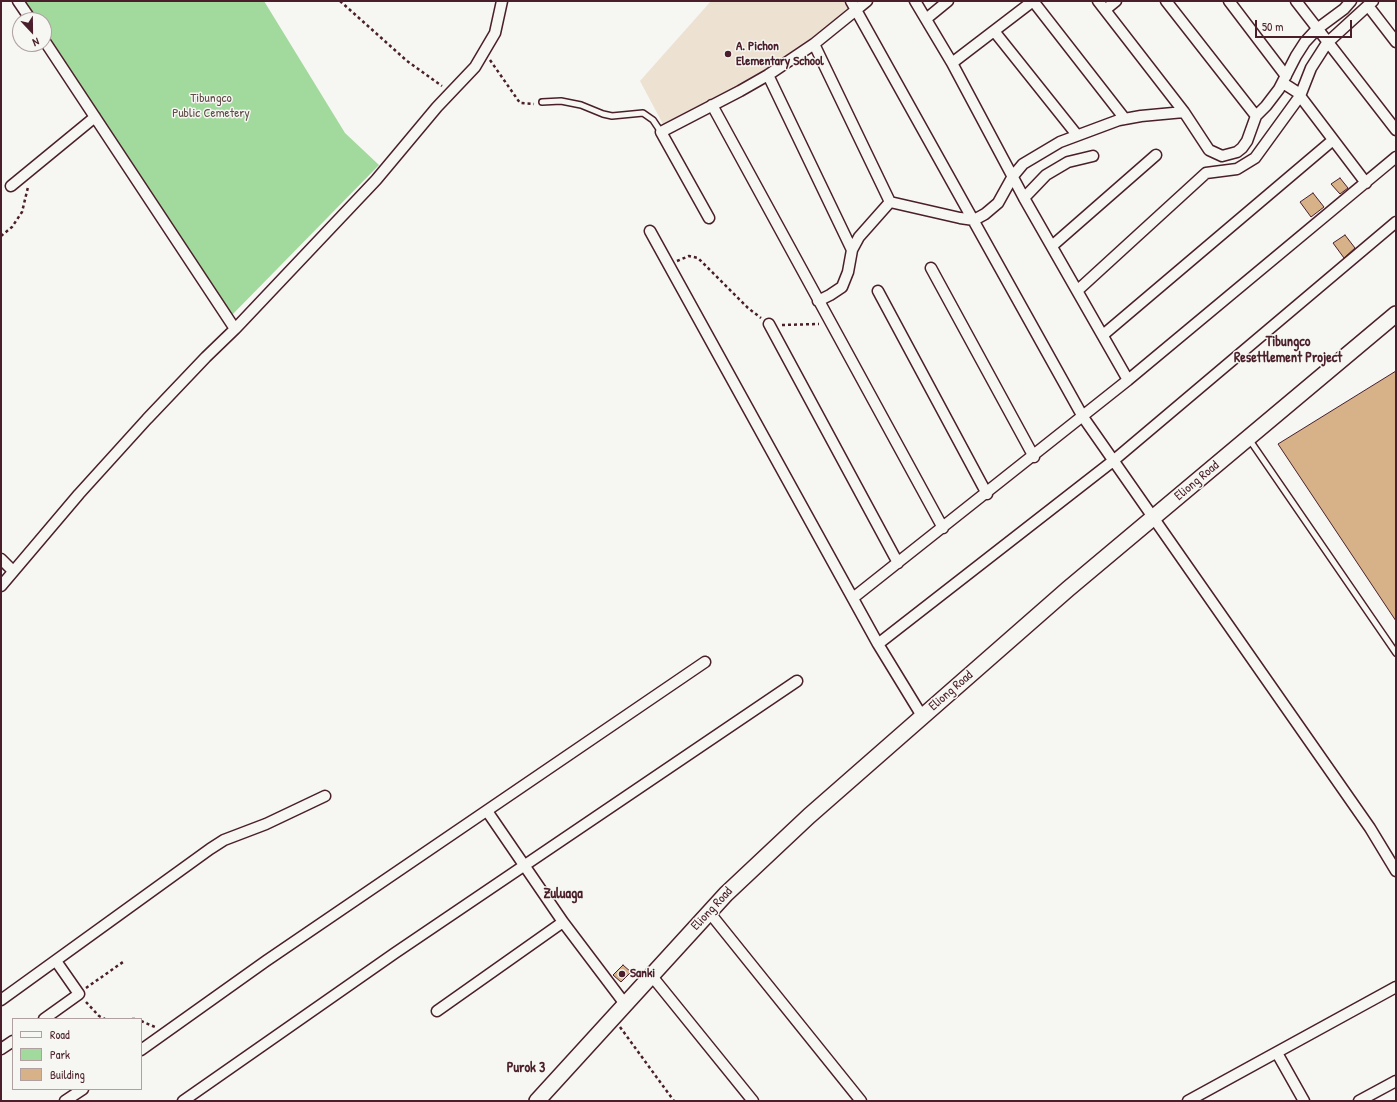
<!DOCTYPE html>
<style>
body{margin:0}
#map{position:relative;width:1397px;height:1102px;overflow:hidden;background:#f6f6f2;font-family:"Patrick Hand",sans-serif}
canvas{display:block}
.frame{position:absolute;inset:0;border:2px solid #4a1f2b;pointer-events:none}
.legend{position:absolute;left:12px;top:1018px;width:130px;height:72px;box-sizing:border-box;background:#f6f6f2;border:1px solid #b1a0a2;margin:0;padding:5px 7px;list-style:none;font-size:12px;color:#4a1f2b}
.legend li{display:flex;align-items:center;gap:8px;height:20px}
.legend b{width:20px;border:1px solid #b1a0a2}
.north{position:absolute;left:12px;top:12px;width:40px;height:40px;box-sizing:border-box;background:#f6f6f2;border:1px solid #b1a0a2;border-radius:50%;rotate:158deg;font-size:11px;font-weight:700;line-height:16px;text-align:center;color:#4a1f2b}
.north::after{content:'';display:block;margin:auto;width:14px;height:18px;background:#4a1f2b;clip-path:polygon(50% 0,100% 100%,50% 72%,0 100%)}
.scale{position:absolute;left:1255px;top:20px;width:97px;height:18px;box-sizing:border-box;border:2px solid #4a1f2b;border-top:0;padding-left:5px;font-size:12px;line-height:14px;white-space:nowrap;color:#4a1f2b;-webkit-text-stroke:3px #f6f6f2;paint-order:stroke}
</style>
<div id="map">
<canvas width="1397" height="1102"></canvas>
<div class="frame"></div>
<ul class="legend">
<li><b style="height:5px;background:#f6f6f2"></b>Road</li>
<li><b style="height:11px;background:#a2d99d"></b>Park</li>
<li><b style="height:11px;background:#d7b188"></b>Building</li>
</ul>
<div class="north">N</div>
<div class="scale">50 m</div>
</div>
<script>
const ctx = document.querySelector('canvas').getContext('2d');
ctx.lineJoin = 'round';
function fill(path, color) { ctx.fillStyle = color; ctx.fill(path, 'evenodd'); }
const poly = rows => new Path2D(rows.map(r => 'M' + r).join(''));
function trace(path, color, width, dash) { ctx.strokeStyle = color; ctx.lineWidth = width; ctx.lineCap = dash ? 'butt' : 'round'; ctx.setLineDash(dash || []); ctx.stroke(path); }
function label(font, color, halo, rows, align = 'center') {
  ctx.font = font + ' "Patrick Hand",sans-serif'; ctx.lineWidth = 3; ctx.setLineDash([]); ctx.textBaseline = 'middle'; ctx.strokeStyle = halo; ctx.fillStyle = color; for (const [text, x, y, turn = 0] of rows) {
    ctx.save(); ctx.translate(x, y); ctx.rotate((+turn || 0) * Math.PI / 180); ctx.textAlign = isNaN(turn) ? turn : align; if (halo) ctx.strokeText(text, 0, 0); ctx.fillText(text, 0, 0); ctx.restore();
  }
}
fill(poly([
 [711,1,844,1,849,9,811,40,772,68,664,126,640,81]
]), '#ede1d2');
fill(poly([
 [22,1,264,1,345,133,379,165,230,317,44,34,44,20,35,20]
]), '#a2d99d');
const building = poly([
 [1340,178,1348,188,1340,194,1331,184,1340,178],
 [1313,193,1324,207,1311,217,1300,202,1313,193],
 [1345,235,1355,248,1344,258,1333,243,1345,235],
 [1396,371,1396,621,1278,444,1396,371],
 [623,965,631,972,621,982,613,975,623,965]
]);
fill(building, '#d7b188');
trace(building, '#4a1f2b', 1);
const service = poly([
 [542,102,561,101,581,105,603,114,612,116,643,113,653,120,661,132],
 [1249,439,1396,653]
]);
const minor = poly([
 [18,1,31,20],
 [851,1,856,10,867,1],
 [915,1,952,63,1024,198,1128,380],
 [1033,1,1125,119],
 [1098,1,1184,112,1209,150,1222,156,1237,152,1242,148,1247,141,1256,116,1266,106,1279,89,1296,56,1305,42,1317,29,1344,9,1351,1],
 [1166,1,1256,116],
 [1229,1,1286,76],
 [1296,1,1396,130],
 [1369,7,1396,42],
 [1105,10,1116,1],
 [926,19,948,1],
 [994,31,1077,135],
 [44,40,235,329],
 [814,44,890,202],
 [952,63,1033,1],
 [768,75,852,250],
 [1283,83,1297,92,1366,183],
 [712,105,943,528],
 [11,186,95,117],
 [1024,198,1046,175,1068,162,1093,156],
 [709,218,661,132,740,91,768,75,814,44,856,10,1083,417,1370,828,1396,871],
 [650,231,878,644,922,716],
 [1052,246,1156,155],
 [931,268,1034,457],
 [1078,290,1206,173,1237,169,1255,158,1300,96,1311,68,1327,43,1373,1],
 [878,291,987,494],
 [818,301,830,295,842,287,848,272,852,250,859,237,890,202,960,218,974,220,985,214,998,203,1013,176,1023,164,1060,142,1119,120,1141,116,1184,112],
 [769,324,898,563],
 [1103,335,1333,140],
 [1,559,13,571],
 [1,586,79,494,147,419,206,357,235,329,376,180,437,107,475,67,495,33,502,1],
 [853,598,1128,380,1396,157],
 [878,644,1113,461,1396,222],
 [487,811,563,922,625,1004],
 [709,912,861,1101],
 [651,975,753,1101],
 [1,1000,210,849,224,840,266,824,325,796],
 [437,1011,563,922],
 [44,1019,79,994,56,961],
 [1,1049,13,1041],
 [141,1050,266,961,705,662],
 [1277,1053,1304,1101],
 [65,1101,83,1089],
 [183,1101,395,953,797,681],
 [1188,1101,1396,987],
 [1359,1101,1396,1081]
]);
const secondary = poly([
 [537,1101,726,894,809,816,1068,589,1396,314]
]);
trace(service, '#4a1f2b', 8);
trace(minor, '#4a1f2b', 13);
trace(secondary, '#4a1f2b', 18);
trace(poly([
 [340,1,407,61,442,86],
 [490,60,520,103,534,104],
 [1,236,12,227,22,212,28,187],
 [677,261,689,256,698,258,748,308,761,318],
 [782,325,819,324],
 [86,988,123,962],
 [86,1002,99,1016,105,1019],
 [132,1019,135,1019],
 [141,1021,155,1027],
 [620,1027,674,1101]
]), '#4a1f2b', 2.5, [3, 3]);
trace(service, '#f6f6f2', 5);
trace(minor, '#f6f6f2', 10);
trace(secondary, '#f6f6f2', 15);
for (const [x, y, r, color] of [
 [728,54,4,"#4a1f2b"],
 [622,974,4,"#4a1f2b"]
]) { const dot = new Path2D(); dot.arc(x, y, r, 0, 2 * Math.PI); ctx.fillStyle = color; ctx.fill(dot); trace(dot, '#f6f6f2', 1.5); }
label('bold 13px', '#4a1f2b', '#f6f6f2', [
 ["A. Pichon",736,47],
 ["Elementary School",736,62],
 ["Sanki",630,974]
], 'left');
label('13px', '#604e48', '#f6f6f2', [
 ["Tibungco",211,99],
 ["Public Cemetery",211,114]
]);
label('13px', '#4a1f2b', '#f6f6f2', [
 ["Eliong Road",1197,481,-40],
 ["Eliong Road",951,691,-41],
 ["Eliong Road",712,909,-47]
]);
label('bold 14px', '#4a1f2b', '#f6f6f2', [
 ["Tibungco",1288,342],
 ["Resettlement Project",1288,358],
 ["Zuluaga",563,894],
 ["Purok 3",526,1068]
]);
</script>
